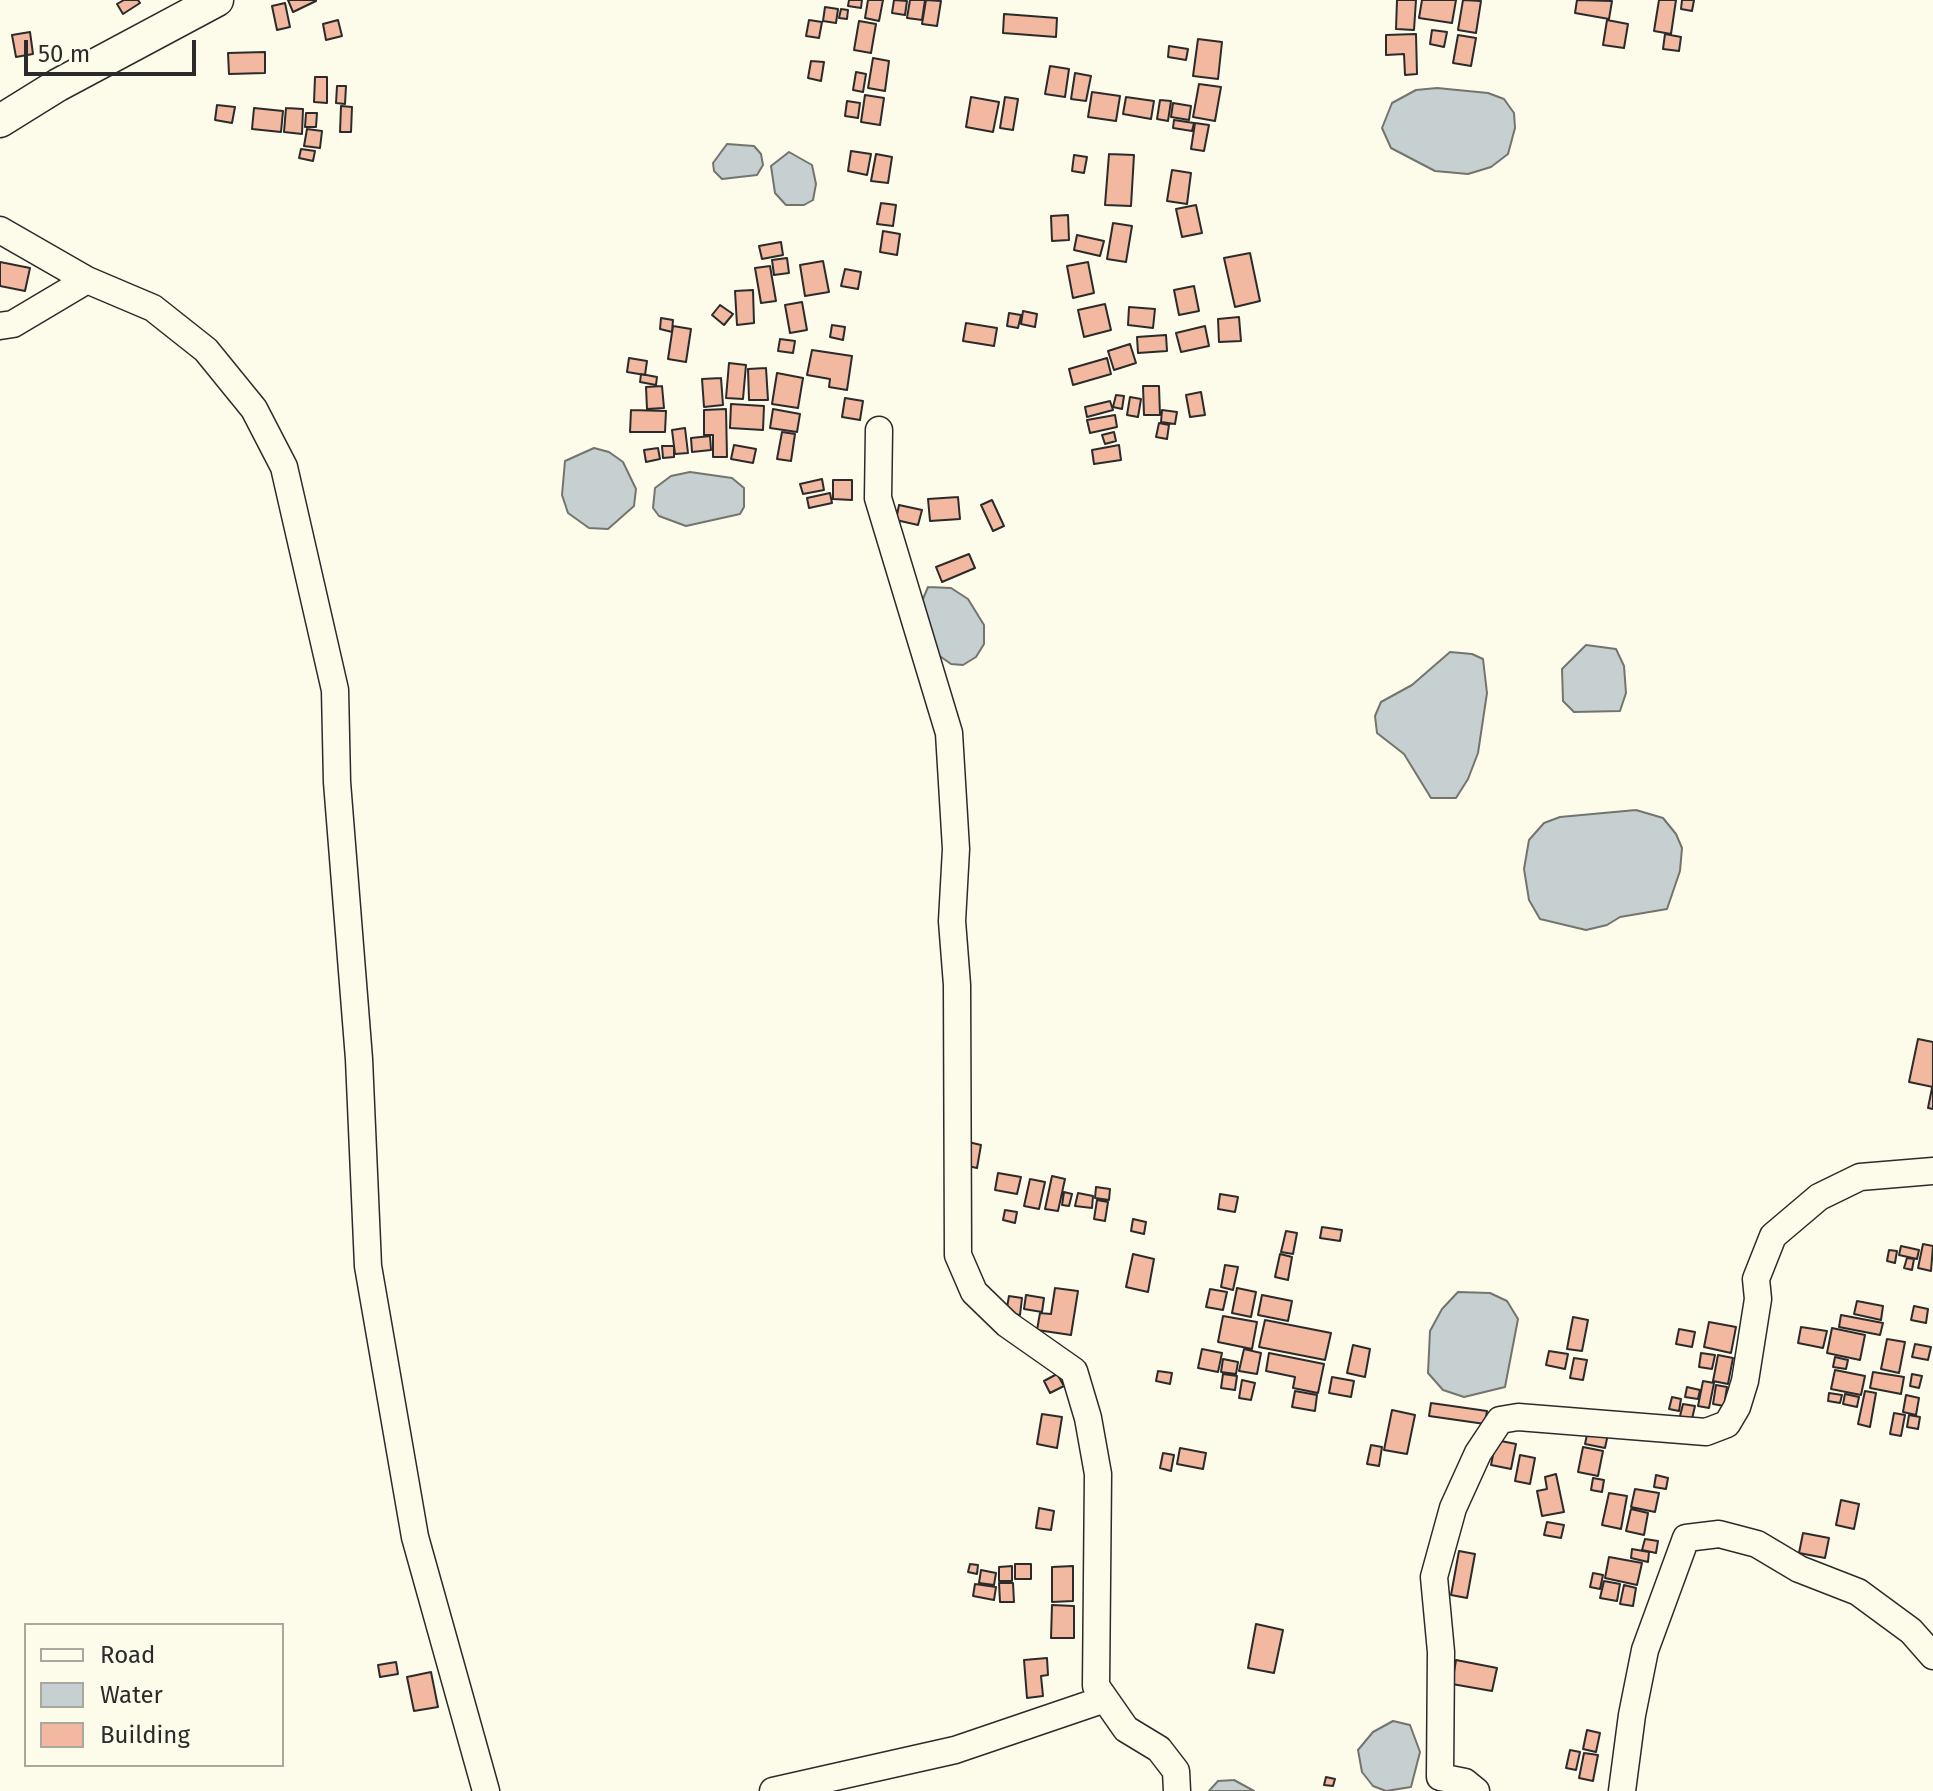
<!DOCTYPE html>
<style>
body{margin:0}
#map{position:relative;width:1933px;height:1791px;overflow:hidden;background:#fdfbea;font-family:"Fira Sans",sans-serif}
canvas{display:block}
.legend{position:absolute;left:24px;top:1623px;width:260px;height:144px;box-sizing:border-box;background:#fdfbea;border:2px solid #a9a89e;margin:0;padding:10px 14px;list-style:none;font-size:24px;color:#2b2b2b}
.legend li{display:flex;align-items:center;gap:16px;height:40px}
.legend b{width:40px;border:2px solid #a9a89e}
.scale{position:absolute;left:24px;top:40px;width:172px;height:36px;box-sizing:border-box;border:4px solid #2b2b2b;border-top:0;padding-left:10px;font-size:24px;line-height:28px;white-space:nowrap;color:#2b2b2b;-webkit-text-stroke:6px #fdfbea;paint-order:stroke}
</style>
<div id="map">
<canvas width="1933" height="1791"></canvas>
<ul class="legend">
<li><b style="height:10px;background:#fdfbea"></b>Road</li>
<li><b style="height:22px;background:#c7d0d0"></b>Water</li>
<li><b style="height:22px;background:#f2b8a0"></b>Building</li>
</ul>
<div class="scale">50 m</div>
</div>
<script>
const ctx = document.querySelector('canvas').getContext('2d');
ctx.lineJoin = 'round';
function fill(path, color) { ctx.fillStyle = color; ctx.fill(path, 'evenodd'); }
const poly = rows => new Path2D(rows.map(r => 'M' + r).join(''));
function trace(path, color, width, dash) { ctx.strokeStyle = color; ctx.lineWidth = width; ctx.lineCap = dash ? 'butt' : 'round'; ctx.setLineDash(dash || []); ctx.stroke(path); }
const water = poly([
 [1437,88,1488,93,1504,99,1514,113,1515,128,1508,154,1491,167,1468,174,1435,171,1391,148,1382,128,1392,103,1416,90,1437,88],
 [727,144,754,146,761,154,763,165,757,175,722,179,714,171,713,163,727,144],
 [789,152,812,165,816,184,813,200,804,205,786,205,775,193,771,166,789,152],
 [594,448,609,452,623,462,636,489,634,506,608,529,589,528,568,513,562,495,565,461,594,448],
 [690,472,732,478,744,488,744,507,740,514,686,526,659,516,653,508,655,488,671,476,690,472],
 [928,587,951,588,968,599,984,625,984,644,976,657,963,665,951,664,934,652,917,613,928,587],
 [1586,645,1616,649,1624,666,1626,693,1620,711,1574,712,1563,701,1562,669,1586,645],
 [1450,652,1472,654,1483,659,1487,693,1478,753,1468,779,1456,798,1431,798,1404,754,1377,733,1375,716,1381,702,1412,685,1450,652],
 [1636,810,1663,818,1676,834,1682,848,1680,871,1667,909,1620,917,1607,925,1586,930,1540,919,1529,900,1524,869,1529,840,1544,823,1560,817,1636,810],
 [1458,1292,1490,1293,1507,1301,1518,1319,1505,1387,1464,1397,1443,1390,1428,1373,1430,1331,1442,1309,1458,1292],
 [1393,1721,1410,1725,1420,1752,1411,1787,1386,1791,1373,1786,1362,1772,1358,1750,1373,1732,1393,1721],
 [1234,1780,1254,1791,1209,1791,1218,1781,1234,1780]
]);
fill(water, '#c7d0d0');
trace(water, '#74746e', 2);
const building = poly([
 [124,0,138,0,140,3,123,14,117,4,124,0],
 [288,0,316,0,316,1,293,12,288,0],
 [849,0,862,0,861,8,848,6,849,0],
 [868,0,883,0,879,21,865,18,868,0],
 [894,0,907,1,905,15,892,13,894,0],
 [910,0,925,0,922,20,907,18,910,0],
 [926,0,941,1,937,26,922,24,926,0],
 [1397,0,1416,0,1414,30,1396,29,1397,0],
 [1422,0,1456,0,1452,23,1419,18,1422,0],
 [1463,0,1481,1,1476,33,1458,30,1463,0],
 [1577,0,1612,1,1609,19,1575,13,1577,0],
 [1659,0,1676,0,1671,34,1654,31,1659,0],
 [1682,0,1694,0,1692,11,1681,9,1682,0],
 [285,3,290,27,277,30,272,6,285,3],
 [825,7,838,9,836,23,823,21,825,7],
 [841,9,848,10,847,19,839,18,841,9],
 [1004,14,1057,18,1056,37,1003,33,1004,14],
 [338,20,342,36,326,40,323,24,338,20],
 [809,20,822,22,819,38,806,36,809,20],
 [1607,20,1628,24,1624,48,1603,45,1607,20],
 [859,21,876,24,871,53,854,50,859,21],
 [1432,30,1447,32,1444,47,1430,44,1432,30],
 [30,32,33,54,16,57,12,35,30,32],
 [1416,34,1417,74,1405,75,1404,54,1386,55,1386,35,1416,34],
 [1665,34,1681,37,1679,51,1663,49,1665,34],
 [1458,35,1476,38,1471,66,1453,63,1458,35],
 [1198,39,1222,42,1218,79,1193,76,1198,39],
 [1169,46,1188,49,1186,60,1168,57,1169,46],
 [265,52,265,73,229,74,228,53,265,52],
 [873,58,889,61,885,91,868,88,873,58],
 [811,61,824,62,821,81,808,78,811,61],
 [1050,66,1069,69,1065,97,1045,94,1050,66],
 [856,72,866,74,863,92,853,90,856,72],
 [1075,73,1091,76,1086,101,1071,99,1075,73],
 [315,77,327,77,327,103,314,102,315,77],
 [1199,84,1221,87,1215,121,1193,117,1199,84],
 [337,86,346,86,345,104,336,103,337,86],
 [1092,92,1120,96,1116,121,1088,117,1092,92],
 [865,95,884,98,880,125,861,122,865,95],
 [971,97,999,102,993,132,966,127,971,97],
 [1005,97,1018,99,1013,130,1000,128,1005,97],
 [1126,97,1154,101,1151,119,1123,114,1126,97],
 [1160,100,1171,101,1168,121,1157,119,1160,100],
 [847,101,860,103,858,118,845,116,847,101],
 [1173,103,1191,106,1189,120,1171,117,1173,103],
 [217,105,235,107,232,123,215,120,217,105],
 [341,106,352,107,351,132,340,132,341,106],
 [254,108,283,111,281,132,252,129,254,108],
 [286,108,303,109,302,134,284,132,286,108],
 [306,113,317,113,316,127,305,127,306,113],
 [1174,120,1194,123,1192,131,1173,128,1174,120],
 [1195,123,1209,125,1204,151,1191,149,1195,123],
 [307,129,322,131,320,148,304,146,307,129],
 [301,149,315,151,313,161,299,158,301,149],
 [851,151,871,154,867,175,848,171,851,151],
 [876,154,892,157,888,183,871,181,876,154],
 [1109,154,1134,155,1131,206,1105,205,1109,154],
 [1074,155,1087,157,1084,173,1072,171,1074,155],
 [1172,170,1191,173,1187,204,1167,201,1172,170],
 [881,203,896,205,893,226,877,224,881,203],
 [1196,205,1202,233,1182,237,1176,209,1196,205],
 [1068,215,1069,240,1052,241,1051,216,1068,215],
 [1113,223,1132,226,1126,262,1107,259,1113,223],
 [883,231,900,234,897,255,880,252,883,231],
 [1077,235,1104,241,1100,256,1074,250,1077,235],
 [781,242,783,255,762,259,759,246,781,242],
 [1250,253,1260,301,1235,307,1224,258,1250,253],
 [787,258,789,273,774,275,772,260,787,258],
 [823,261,829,292,805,296,800,265,823,261],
 [0,262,30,268,25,291,0,286,0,262],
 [1088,262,1094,293,1073,298,1067,266,1088,262],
 [770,266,776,301,761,303,755,268,770,266],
 [845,269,861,272,858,289,841,286,845,269],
 [1194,286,1199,311,1179,315,1174,290,1194,286],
 [753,290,754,323,737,325,735,291,753,290],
 [802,302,807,330,790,333,785,305,802,302],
 [1105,304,1111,330,1084,337,1078,310,1105,304],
 [720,305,733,314,724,325,712,315,720,305],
 [1129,307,1155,309,1153,328,1128,325,1129,307],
 [1023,311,1037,314,1035,327,1021,324,1023,311],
 [1009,313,1021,315,1018,328,1007,326,1009,313],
 [1239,317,1241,341,1219,342,1218,319,1239,317],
 [661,318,673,320,672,332,660,329,661,318],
 [966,323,997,328,994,346,963,341,966,323],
 [832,325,845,327,843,340,830,337,832,325],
 [673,326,691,329,686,362,668,359,673,326],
 [1205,326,1209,346,1181,352,1176,333,1205,326],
 [1166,335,1167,351,1138,353,1137,337,1166,335],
 [780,339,795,341,793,353,778,351,780,339],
 [1130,344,1136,363,1114,370,1108,351,1130,344],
 [812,350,852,356,847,390,829,387,830,379,807,375,812,350],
 [629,358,647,361,645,375,627,372,629,358],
 [1107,358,1111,374,1073,385,1069,369,1107,358],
 [729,363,746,365,743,399,726,398,729,363],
 [766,368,768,400,749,400,748,369,766,368],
 [777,373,803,378,798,408,772,404,777,373],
 [641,374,657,377,656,385,640,382,641,374],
 [721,378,723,405,704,407,702,379,721,378],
 [662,386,664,408,647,409,646,387,662,386],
 [1143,386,1159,386,1160,415,1144,415,1143,386],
 [1201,392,1205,415,1190,417,1186,395,1201,392],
 [1116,395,1124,396,1122,409,1113,407,1116,395],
 [1130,397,1141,399,1138,417,1127,415,1130,397],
 [845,398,863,401,860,420,842,417,845,398],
 [1110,401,1113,410,1087,417,1085,407,1110,401],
 [731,404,764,406,763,430,730,428,731,404],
 [726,409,727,457,713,457,713,435,704,435,704,410,726,409],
 [773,409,800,414,797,432,770,428,773,409],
 [631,410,666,411,665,432,630,432,631,410],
 [1162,410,1177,412,1175,424,1161,422,1162,410],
 [1115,415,1117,427,1090,433,1087,420,1115,415],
 [1159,423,1169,425,1167,439,1156,437,1159,423],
 [685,428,688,453,675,454,672,430,685,428],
 [782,432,795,434,791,461,777,459,782,432],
 [1114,432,1116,441,1105,444,1102,435,1114,432],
 [710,436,711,450,692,452,691,438,710,436],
 [734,445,756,449,753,463,731,459,734,445],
 [1119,445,1121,460,1094,464,1092,450,1119,445],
 [662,446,674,446,674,457,663,458,662,446],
 [658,448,660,459,646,462,644,450,658,448],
 [822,479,824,490,803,494,800,484,822,479],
 [833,480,852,480,852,500,833,499,833,480],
 [830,493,832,503,809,508,807,498,830,493],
 [958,497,960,519,930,521,928,499,958,497],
 [992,500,1004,526,993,531,981,505,992,500],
 [899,505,922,510,918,525,896,520,899,505],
 [969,554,975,568,942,582,936,567,969,554],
 [1918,1039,1933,1042,1933,1087,1909,1082,1918,1039],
 [1932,1088,1933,1088,1933,1109,1928,1108,1932,1088],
 [964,1141,981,1145,977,1168,959,1164,964,1141],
 [998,1173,1021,1177,1017,1194,995,1190,998,1173],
 [1052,1176,1065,1179,1058,1211,1045,1209,1052,1176],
 [1030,1179,1045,1182,1039,1209,1024,1206,1030,1179],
 [1096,1187,1110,1189,1109,1200,1095,1198,1096,1187],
 [1064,1192,1072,1194,1069,1206,1062,1205,1064,1192],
 [1078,1193,1093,1196,1092,1208,1075,1206,1078,1193],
 [1220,1194,1238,1197,1235,1212,1218,1209,1220,1194],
 [1097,1200,1108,1202,1105,1221,1094,1219,1097,1200],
 [1005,1210,1017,1212,1015,1223,1003,1220,1005,1210],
 [1133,1219,1146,1222,1144,1234,1131,1231,1133,1219],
 [1322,1227,1342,1230,1340,1241,1320,1238,1322,1227],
 [1286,1231,1297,1233,1293,1254,1281,1252,1286,1231],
 [1923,1244,1933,1246,1931,1271,1918,1268,1923,1244],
 [1901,1246,1919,1250,1917,1259,1899,1255,1901,1246],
 [1889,1250,1897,1251,1895,1263,1887,1261,1889,1250],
 [1133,1254,1154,1259,1148,1292,1126,1287,1133,1254],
 [1280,1254,1292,1257,1288,1280,1275,1277,1280,1254],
 [1907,1258,1914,1259,1912,1270,1904,1268,1907,1258],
 [1225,1265,1238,1267,1233,1290,1221,1287,1225,1265],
 [1055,1288,1078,1291,1071,1335,1037,1330,1040,1313,1051,1314,1055,1288],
 [1237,1288,1256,1292,1251,1317,1232,1313,1237,1288],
 [1210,1289,1227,1292,1223,1310,1206,1307,1210,1289],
 [1026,1295,1044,1298,1042,1312,1024,1309,1026,1295],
 [1262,1295,1292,1301,1288,1321,1258,1315,1262,1295],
 [1009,1296,1022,1298,1020,1315,1006,1313,1009,1296],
 [1857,1301,1883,1306,1881,1320,1854,1314,1857,1301],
 [1914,1306,1928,1309,1926,1323,1911,1320,1914,1306],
 [1841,1315,1883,1323,1880,1335,1839,1327,1841,1315],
 [1223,1316,1257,1322,1252,1349,1218,1342,1223,1316],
 [1573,1317,1588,1320,1582,1351,1567,1349,1573,1317],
 [1265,1320,1331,1333,1325,1360,1259,1347,1265,1320],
 [1709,1322,1736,1327,1731,1353,1704,1347,1709,1322],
 [1801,1327,1827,1331,1823,1348,1798,1343,1801,1327],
 [1832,1328,1865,1335,1860,1360,1827,1353,1832,1328],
 [1679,1329,1695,1332,1692,1347,1676,1344,1679,1329],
 [1887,1339,1905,1342,1899,1373,1881,1369,1887,1339],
 [1915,1344,1931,1347,1928,1360,1912,1357,1915,1344],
 [1353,1345,1370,1349,1365,1377,1347,1373,1353,1345],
 [1202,1349,1222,1353,1218,1372,1198,1368,1202,1349],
 [1244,1349,1261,1353,1257,1374,1239,1371,1244,1349],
 [1549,1351,1568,1354,1565,1369,1546,1365,1549,1351],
 [1269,1353,1324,1364,1318,1393,1293,1388,1295,1377,1266,1371,1269,1353],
 [1701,1353,1715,1355,1712,1369,1699,1367,1701,1353],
 [1718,1355,1733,1358,1728,1384,1713,1381,1718,1355],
 [1835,1357,1848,1360,1846,1369,1833,1367,1835,1357],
 [1574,1358,1587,1360,1583,1380,1570,1378,1574,1358],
 [1223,1359,1238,1362,1236,1374,1221,1372,1223,1359],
 [1835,1370,1865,1376,1861,1395,1831,1389,1835,1370],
 [1158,1371,1172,1373,1170,1384,1156,1381,1158,1371],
 [1873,1372,1904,1377,1901,1394,1870,1388,1873,1372],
 [1057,1374,1064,1386,1050,1393,1044,1381,1057,1374],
 [1223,1374,1237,1376,1235,1390,1221,1388,1223,1374],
 [1912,1374,1922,1376,1919,1388,1910,1386,1912,1374],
 [1332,1377,1354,1381,1351,1397,1329,1393,1332,1377],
 [1242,1380,1255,1383,1251,1400,1239,1398,1242,1380],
 [1703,1381,1714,1383,1709,1408,1698,1406,1703,1381],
 [1716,1385,1727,1387,1724,1406,1713,1404,1716,1385],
 [1687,1387,1700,1390,1698,1399,1685,1397,1687,1387],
 [1295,1391,1317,1395,1315,1411,1292,1407,1295,1391],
 [1865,1391,1876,1393,1870,1427,1858,1424,1865,1391],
 [1829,1393,1842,1395,1840,1403,1828,1401,1829,1393],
 [1845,1394,1859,1397,1857,1407,1843,1404,1845,1394],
 [1906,1395,1919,1398,1916,1415,1903,1412,1906,1395],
 [1672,1397,1681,1399,1679,1411,1669,1409,1672,1397],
 [1431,1403,1487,1411,1485,1424,1429,1416,1431,1403],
 [1683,1404,1695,1406,1691,1423,1679,1420,1683,1404],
 [1392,1410,1415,1415,1407,1454,1384,1450,1392,1410],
 [1894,1413,1905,1415,1901,1436,1890,1434,1894,1413],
 [1042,1414,1062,1417,1057,1448,1037,1444,1042,1414],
 [1909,1415,1920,1417,1918,1429,1907,1427,1909,1415],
 [1588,1430,1608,1434,1605,1448,1585,1444,1588,1430],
 [1496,1440,1516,1444,1511,1469,1491,1465,1496,1440],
 [1371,1445,1382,1447,1379,1466,1367,1464,1371,1445],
 [1583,1447,1603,1451,1598,1476,1578,1472,1583,1447],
 [1180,1448,1206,1453,1203,1469,1177,1464,1180,1448],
 [1163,1453,1174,1455,1171,1471,1160,1468,1163,1453],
 [1520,1455,1535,1458,1530,1484,1515,1481,1520,1455],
 [1556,1474,1564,1512,1542,1516,1537,1491,1547,1489,1545,1477,1556,1474],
 [1656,1475,1668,1478,1666,1489,1654,1487,1656,1475],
 [1593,1478,1604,1480,1602,1492,1591,1490,1593,1478],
 [1635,1489,1659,1493,1655,1512,1631,1507,1635,1489],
 [1609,1493,1627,1496,1621,1529,1602,1525,1609,1493],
 [1841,1500,1859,1504,1854,1529,1836,1525,1841,1500],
 [1039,1508,1054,1511,1051,1530,1036,1528,1039,1508],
 [1631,1509,1648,1513,1644,1535,1626,1531,1631,1509],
 [1547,1522,1564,1525,1561,1538,1544,1535,1547,1522],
 [1803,1533,1829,1538,1825,1558,1799,1553,1803,1533],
 [1645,1539,1658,1541,1656,1553,1642,1550,1645,1539],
 [1632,1549,1649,1552,1648,1562,1631,1558,1632,1549],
 [1459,1551,1475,1554,1467,1598,1451,1595,1459,1551],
 [1609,1557,1642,1563,1637,1585,1605,1578,1609,1557],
 [970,1564,978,1565,977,1574,968,1572,970,1564],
 [1015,1564,1031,1564,1031,1579,1015,1579,1015,1564],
 [1012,1566,1012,1581,999,1581,999,1567,1012,1566],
 [1073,1566,1073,1601,1052,1602,1052,1567,1073,1566],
 [981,1570,996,1573,994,1585,979,1583,981,1570],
 [1593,1573,1603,1575,1600,1589,1590,1587,1593,1573],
 [1604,1581,1620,1584,1617,1601,1600,1598,1604,1581],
 [999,1583,1013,1583,1014,1602,1000,1602,999,1583],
 [975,1584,996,1587,994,1600,973,1596,975,1584],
 [1624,1585,1636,1588,1633,1606,1620,1604,1624,1585],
 [1052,1605,1074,1606,1074,1638,1051,1638,1052,1605],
 [1256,1624,1283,1630,1274,1673,1248,1668,1256,1624],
 [1047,1658,1048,1675,1041,1676,1043,1696,1027,1698,1024,1660,1047,1658],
 [1456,1660,1497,1668,1492,1691,1452,1684,1456,1660],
 [396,1662,398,1674,380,1677,378,1665,396,1662],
 [431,1672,438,1707,414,1711,407,1677,431,1672],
 [1587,1730,1600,1733,1596,1752,1583,1749,1587,1730],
 [1570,1750,1580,1752,1576,1770,1566,1768,1570,1750],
 [1584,1753,1598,1755,1593,1781,1579,1778,1584,1753],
 [1326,1777,1335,1779,1333,1786,1324,1785,1326,1777]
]);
fill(building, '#f2b8a0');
trace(building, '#2b2b2b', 2);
const minor = poly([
 [0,230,87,280,153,308,206,350,254,409,284,467,335,690,337,782,359,1059,368,1266,415,1537,486,1791],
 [0,326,13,324,87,280],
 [879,430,878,498,949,733,956,849,952,921,957,985,958,1255,974,1292,1007,1324,1074,1371,1088,1418,1098,1474,1096,1686,1126,1729,1159,1749,1176,1771,1177,1791],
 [773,1791,955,1750,1105,1699],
 [1476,1791,1465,1782,1440,1777,1441,1652,1434,1577,1453,1508,1478,1453,1500,1420,1518,1417,1706,1432,1727,1424,1737,1407,1745,1381,1758,1299,1756,1279,1773,1236,1819,1197,1860,1177,1933,1171],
 [1622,1791,1632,1715,1645,1650,1686,1538,1719,1534,1757,1544,1799,1569,1858,1592,1911,1631,1933,1656]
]);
const major = poly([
 [0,121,58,85,217,0]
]);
trace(minor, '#2b2b2b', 29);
trace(major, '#2b2b2b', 35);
trace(minor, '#fdfbea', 26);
trace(major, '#fdfbea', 32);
</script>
